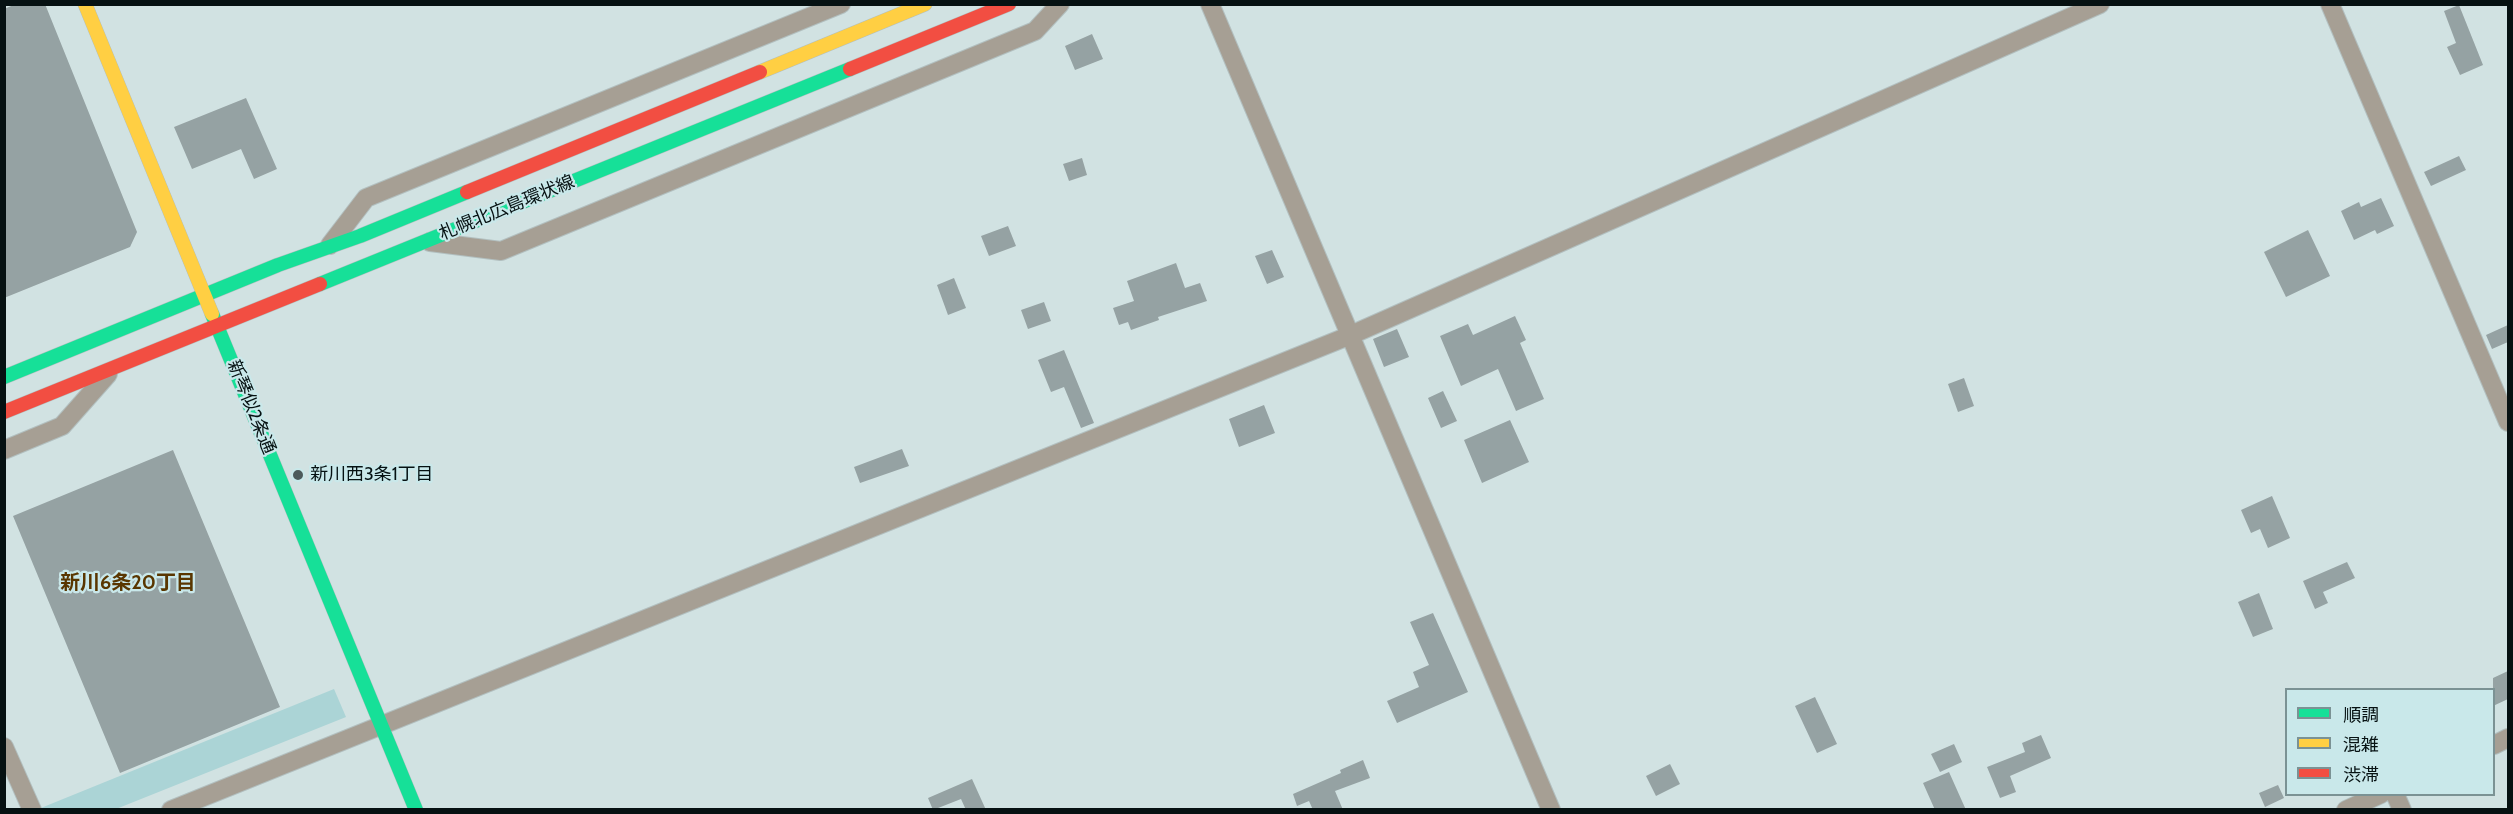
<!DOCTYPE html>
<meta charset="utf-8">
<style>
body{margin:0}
#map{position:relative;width:2513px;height:814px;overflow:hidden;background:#d1e2e2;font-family:Cabin,"Noto Sans JP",sans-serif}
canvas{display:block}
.frame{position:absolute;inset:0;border:6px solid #061112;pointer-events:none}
.legend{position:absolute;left:2285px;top:688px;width:210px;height:108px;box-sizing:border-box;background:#c9e8ea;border:2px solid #7b9294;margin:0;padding:8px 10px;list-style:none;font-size:18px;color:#061112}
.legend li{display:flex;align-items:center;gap:12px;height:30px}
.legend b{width:30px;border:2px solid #7b9294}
</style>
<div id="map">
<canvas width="2513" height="814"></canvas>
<div class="frame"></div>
<ul class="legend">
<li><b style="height:8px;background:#16e098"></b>順調</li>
<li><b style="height:8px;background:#ffcf43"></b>混雑</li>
<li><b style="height:8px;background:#f24e42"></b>渋滞</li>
</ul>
</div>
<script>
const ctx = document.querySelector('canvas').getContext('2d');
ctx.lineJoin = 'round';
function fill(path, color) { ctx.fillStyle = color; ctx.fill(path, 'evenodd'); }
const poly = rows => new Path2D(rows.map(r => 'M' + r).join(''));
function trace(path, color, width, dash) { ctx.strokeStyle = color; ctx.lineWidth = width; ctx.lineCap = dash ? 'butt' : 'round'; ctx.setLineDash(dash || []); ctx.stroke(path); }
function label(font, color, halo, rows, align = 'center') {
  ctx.font = font + ' Cabin,"Noto Sans JP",sans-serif'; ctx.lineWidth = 4.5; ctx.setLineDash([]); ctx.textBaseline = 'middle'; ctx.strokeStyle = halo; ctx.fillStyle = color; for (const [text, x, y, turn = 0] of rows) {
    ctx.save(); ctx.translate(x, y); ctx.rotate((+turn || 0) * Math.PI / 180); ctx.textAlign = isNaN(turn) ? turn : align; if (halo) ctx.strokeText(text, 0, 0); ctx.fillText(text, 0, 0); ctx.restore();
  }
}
fill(poly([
 [334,689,346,717,116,809,36,810]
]), '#abd4d6');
fill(poly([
 [16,4,45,4,137,232,130,247,4,298,4,9],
 [2459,5,2483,65,2460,75,2447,47,2456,43,2444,11],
 [1092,34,1103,59,1075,70,1065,46],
 [246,98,277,169,254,179,241,149,192,169,174,127],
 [2459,156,2466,170,2431,186,2424,172],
 [1082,158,1087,175,1069,181,1063,164],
 [2381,198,2394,226,2377,234,2375,230,2354,240,2341,211,2359,202,2361,207],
 [1008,226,1016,246,989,256,981,236],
 [2308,230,2330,276,2286,297,2264,252],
 [1272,250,1284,277,1267,284,1255,256],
 [1176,263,1185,288,1200,283,1207,301,1158,317,1159,320,1131,330,1128,322,1119,325,1113,308,1134,301,1127,281],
 [954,278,966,308,948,315,937,285],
 [1044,302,1051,321,1028,329,1021,310],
 [1515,316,1526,340,1520,343,1544,399,1516,411,1498,369,1461,386,1440,336,1468,324,1473,335],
 [2508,325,2508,342,2492,349,2486,335],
 [1397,329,1409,357,1384,367,1373,339],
 [1064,350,1094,423,1081,428,1064,387,1051,392,1038,360],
 [1964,378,1974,406,1958,412,1948,384],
 [1443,391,1457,421,1441,428,1428,398],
 [1264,405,1275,433,1239,447,1229,419],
 [1510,420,1529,462,1482,483,1464,440],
 [902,449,909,466,860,483,854,467],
 [173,450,280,707,120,773,13,516],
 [2272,496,2290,538,2268,548,2260,529,2251,533,2241,510],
 [2347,562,2355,578,2323,592,2328,603,2315,609,2303,581],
 [2259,593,2273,629,2253,637,2238,602],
 [1433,613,1468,692,1397,723,1387,701,1419,687,1413,672,1429,665,1410,622],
 [2508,671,2508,699,2493,706,2493,678],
 [1815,697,1837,744,1817,753,1795,706],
 [2041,735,2051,758,2010,776,2016,792,2000,798,1987,767,2025,752,2022,743],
 [1954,744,1962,762,1940,772,1931,754],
 [1363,760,1370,778,1335,791,1343,810,1313,810,1309,801,1297,806,1293,794,1341,773,1340,770],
 [1670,764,1680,784,1656,796,1646,776],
 [1949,772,1966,810,1935,810,1923,783],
 [972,779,986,810,966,810,961,799,933,810,928,798],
 [2278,785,2284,798,2265,807,2259,793]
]), '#95a2a3');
const street = poly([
 [1210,4,1551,810],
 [2330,4,2508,422],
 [430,242,501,251,1035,31,1060,4],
 [330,245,366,198,841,4],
 [4,450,62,426,108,374],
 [2494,745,2508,738],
 [4,747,32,810],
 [2395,794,2402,810],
 [171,810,1351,335,2100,4],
 [2346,810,2381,794]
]);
const fast = poly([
 [320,284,850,69],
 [212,314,416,810],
 [4,377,278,265,360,236,467,192]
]);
const slow = poly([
 [85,4,212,314],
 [760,72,925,4]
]);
const jam = poly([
 [850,69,1009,4],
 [467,192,760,72],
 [4,412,320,284]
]);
trace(street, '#b2bfbf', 20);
trace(fast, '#b2bfbf', 15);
trace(slow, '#b2bfbf', 15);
trace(jam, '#b2bfbf', 15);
trace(street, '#a69f94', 18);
trace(fast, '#16e098', 14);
trace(slow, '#ffcf43', 14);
trace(jam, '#f24e42', 14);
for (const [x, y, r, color] of [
 [298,475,6,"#4d5a5b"]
]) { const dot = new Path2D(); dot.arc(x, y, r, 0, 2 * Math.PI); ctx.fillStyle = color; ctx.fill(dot); trace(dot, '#c9e8ea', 2); }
label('18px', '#061112', '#c9e8ea', [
 ["札幌北広島環状線",507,208,-22],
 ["新琴似2条通",251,407,68]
]);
label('18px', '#061112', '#c9e8ea', [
 ["新川西3条1丁目",310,475]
], 'left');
label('bold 20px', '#593600', '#c9e8ea', [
 ["新川6条20丁目",128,583]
]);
</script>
